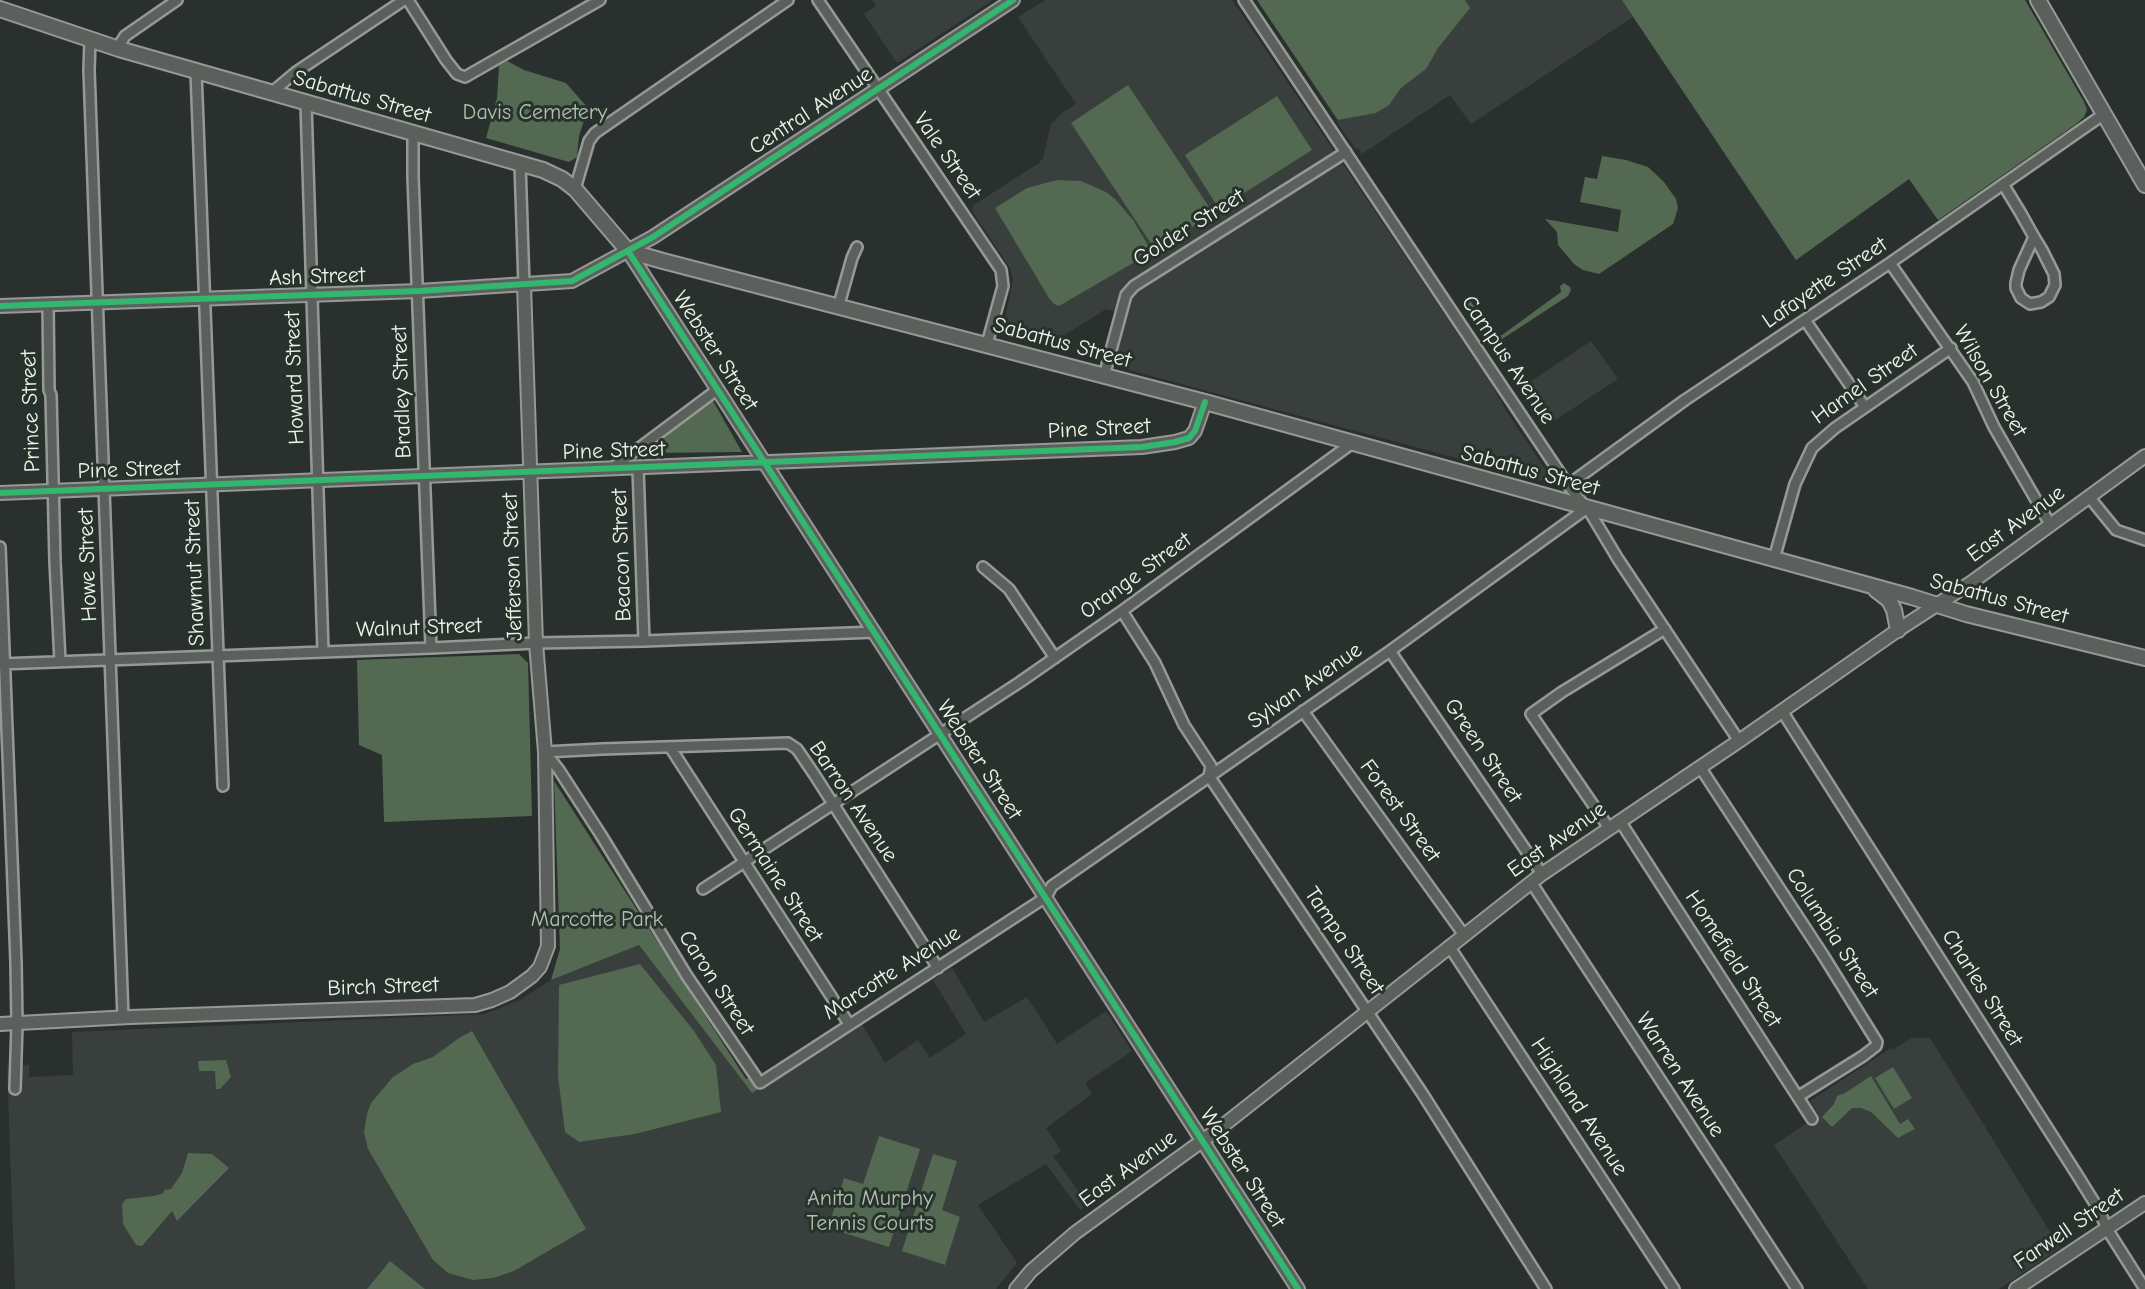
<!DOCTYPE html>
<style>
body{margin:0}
canvas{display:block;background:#29302d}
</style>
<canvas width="2145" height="1289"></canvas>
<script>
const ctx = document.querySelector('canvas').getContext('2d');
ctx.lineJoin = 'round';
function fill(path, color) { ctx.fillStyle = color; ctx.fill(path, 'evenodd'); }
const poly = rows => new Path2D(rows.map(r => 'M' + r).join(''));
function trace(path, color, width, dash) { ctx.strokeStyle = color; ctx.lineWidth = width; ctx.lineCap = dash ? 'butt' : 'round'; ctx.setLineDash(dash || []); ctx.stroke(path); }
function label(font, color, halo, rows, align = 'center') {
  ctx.font = font + ' "Comic Neue",sans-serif'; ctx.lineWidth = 6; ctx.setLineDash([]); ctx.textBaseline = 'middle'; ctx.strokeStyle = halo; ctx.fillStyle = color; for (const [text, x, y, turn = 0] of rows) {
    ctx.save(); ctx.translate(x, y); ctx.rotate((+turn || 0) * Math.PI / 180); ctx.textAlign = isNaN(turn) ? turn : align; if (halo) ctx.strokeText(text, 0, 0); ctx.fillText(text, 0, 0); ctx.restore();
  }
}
fill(poly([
 [872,0,993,0,897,63,864,14,876,6],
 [1045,0,1232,0,1489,380,1508,414,1550,476,1549,481,1545,482,1107,364,1120,313,1106,309,1045,347,1008,336,1005,333,1004,324,1013,279,1010,268,972,211,972,208,974,205,1039,163,1043,158,1051,124,1062,113,1076,104,1018,17],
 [1257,0,2025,0,2084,102,2087,110,2084,117,2076,124,1938,220,1909,179,1796,260,1633,17,1471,124,1450,95,1362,154,1359,149,1355,148,1338,124,1337,120],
 [1591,341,1618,379,1546,426,1521,388],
 [639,945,752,1093,862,1024,885,1063,918,1040,930,1058,966,1034,933,980,952,968,984,1022,1027,997,1057,1044,1106,1011,1132,1051,1085,1083,1092,1094,1046,1128,1061,1151,1053,1156,1088,1204,1080,1210,1046,1164,978,1205,1017,1263,996,1289,15,1289,7,1066,29,1065,29,1077,73,1075,72,1032,485,1014,520,1000,551,980],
 [1912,1038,1930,1038,2060,1248,1999,1289,1868,1289,1774,1145,1819,1115,1810,1101,1891,1048,1892,1050]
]), '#393f3d');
fill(poly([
 [1257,0,1465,0,1470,8,1438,48,1426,69,1401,88,1389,105,1376,113,1338,120],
 [1622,0,2025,0,2084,102,2087,110,2084,117,2076,124,1938,220,1909,179,1796,260],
 [507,61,524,70,566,83,588,108,579,136,577,157,569,162,486,138,497,98,499,66],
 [1128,85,1213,213,1156,251,1071,123],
 [1277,96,1312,150,1219,209,1185,155],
 [1602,156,1626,160,1648,167,1664,182,1676,199,1678,208,1673,224,1599,274,1583,270,1574,264,1558,245,1557,232,1545,219,1618,232,1621,210,1580,202,1585,177,1597,179],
 [1057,180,1081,181,1106,192,1115,199,1133,220,1152,252,1059,306,1054,304,1049,298,995,208,1027,188],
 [1564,283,1570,287,1571,290,1568,296,1496,343,1491,343,1462,299,1467,296,1494,336,1498,336,1502,335,1561,292,1560,286],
 [712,399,742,452,648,453,648,447],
 [519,654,528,663,532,816,384,822,382,755,359,745,357,660],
 [554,781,746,1079,748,1078,757,1090,752,1093,639,945,551,980,560,949],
 [640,964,694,1031,716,1065,721,1112,635,1134,579,1142,565,1132,558,1076,559,985],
 [472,1031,586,1229,514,1271,493,1278,473,1280,448,1273,433,1260,368,1149,364,1132,367,1114,371,1103,393,1077,413,1064,433,1057,459,1038],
 [226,1060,231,1077,220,1089,216,1089,215,1071,199,1071,198,1061],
 [1893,1067,1912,1098,1894,1109,1875,1078],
 [1871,1076,1900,1124,1908,1119,1915,1129,1898,1138,1871,1112,1861,1108,1852,1108,1832,1127,1822,1117,1834,1104,1837,1096,1845,1093],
 [879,1136,920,1149,889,1247,828,1228,844,1178,863,1184],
 [188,1153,212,1154,229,1168,177,1221,172,1211,142,1246,136,1245,123,1224,122,1204,126,1199,154,1196,164,1193,164,1190,171,1189,182,1173],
 [933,1154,957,1161,942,1210,960,1217,945,1265,902,1251],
 [390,1261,425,1289,367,1289]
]), '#536951');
const street = poly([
 [408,0,446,60,457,74,465,77,600,0],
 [818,0,1001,270,1003,286,987,344],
 [1244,0,1507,394,1568,485,1591,514,1618,559,1739,741],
 [90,40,89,70,123,1018],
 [119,49,120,44,125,36,177,0],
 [196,71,223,786],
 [271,93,296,72,404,0],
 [306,103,323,652],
 [413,134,413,177,431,648],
 [520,163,524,285],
 [2003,184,2020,212,2034,237,2042,250,2054,274,2055,285,2049,297,2041,302,2030,304,2021,298,2016,288,2016,283,2019,270,2034,237],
 [575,189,589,141,595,133,788,0],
 [1890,263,1973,382,1994,427,2050,524],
 [48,304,49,390,51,395,55,562,60,661],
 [838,308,852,258,857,247],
 [1805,320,1865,407],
 [1104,376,1126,295,1134,286,1346,152],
 [638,468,644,641],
 [611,469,718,389],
 [1568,485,1685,400,1890,263,2104,114],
 [2090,498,2116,530,2145,540],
 [0,547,16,962,17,1024,15,1089],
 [1774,559,1795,484,1812,448,1835,428,1951,348],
 [983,567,1009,589,1055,658],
 [1122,611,1155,663,1184,725,1211,766,1209,776,1422,1093,1546,1289],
 [1390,651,1542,874],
 [0,664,431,648,536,643,644,641,875,632],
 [1303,711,1464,935],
 [1782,711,2076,1173,2099,1210,2107,1229,2145,1289],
 [670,747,849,1024],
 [545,752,559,770,601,835,687,976,760,1083,1046,897,1052,886,1390,651,1587,508],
 [545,752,602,749,788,743,797,749,814,774,938,968],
 [1700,767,1823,955,1877,1042,1876,1046,1863,1056,1799,1096],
 [1620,821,1812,1119],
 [1609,828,1531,714,1562,692,1665,629],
 [1531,882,1797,1289],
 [703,889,1020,682,1122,611,1351,444],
 [1449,946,1674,1289]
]);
const secondary = poly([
 [628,251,1298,1289],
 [0,306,419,291,572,281,653,237,1013,0],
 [0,493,1142,447,1175,442,1189,438,1195,431,1205,402],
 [0,1024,130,1017,475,1005,492,1000,510,992,532,976,540,967,548,946,545,752,536,643,524,285],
 [1016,1289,1031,1271,1075,1233,1220,1128,1542,874,1739,741,1898,630,1972,582,2145,456],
 [2016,1289,2145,1203]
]);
const primary = poly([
 [2038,0,2145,185],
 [0,9,119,49,543,170,562,179,575,189,628,251,663,261,1205,402,1912,597,1966,614,2145,658],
 [1876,590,1889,600,1894,610,1898,630]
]);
trace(street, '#969996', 14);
trace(secondary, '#969996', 16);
trace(primary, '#969996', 18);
trace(street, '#5c605c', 9);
trace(secondary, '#5c605c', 12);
trace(primary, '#5c605c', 14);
trace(poly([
 [628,251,1298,1289],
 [0,306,419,291,572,281,653,237,1013,0],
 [0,493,1142,447,1175,442,1189,438,1195,431,1205,402]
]), '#33b770', 6);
label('22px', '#f4f1e8', '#26332d', [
 ["Sabattus Street",362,97,16],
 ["Central Avenue",811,111,-33],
 ["Vale Street",947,156,55],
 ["Golder Street",1189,228,-32],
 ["Ash Street",317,277,-2],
 ["Lafayette Street",1825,283,-34],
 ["Sabattus Street",1062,343,15],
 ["Webster Street",715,351,57],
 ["Campus Avenue",1508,360,56],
 ["Howard Street",295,378,-92],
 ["Wilson Street",1990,381,60],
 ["Hamel Street",1865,384,-35],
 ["Bradley Street",402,392,-92],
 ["Prince Street",31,411,-92],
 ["Pine Street",1099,429,-3],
 ["Pine Street",614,451,-2],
 ["Pine Street",129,470,-2],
 ["Sabattus Street",1530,471,15],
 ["East Avenue",2016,524,-36],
 ["Beacon Street",622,555,-92],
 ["Howe Street",88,565,-92],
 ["Jefferson Street",513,567,-92],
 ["Shawmut Street",195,573,-92],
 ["Orange Street",1136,576,-36],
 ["Sabattus Street",1999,599,15],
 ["Walnut Street",419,628,-2],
 ["Sylvan Avenue",1305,686,-35],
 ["Green Street",1483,751,56],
 ["Webster Street",979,760,57],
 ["Barron Avenue",853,802,56],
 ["Forest Street",1400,811,54],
 ["East Avenue",1557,840,-35],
 ["Germaine Street",775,875,57],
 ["Columbia Street",1832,933,57],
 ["Tampa Street",1344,941,56],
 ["Homefield Street",1733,959,57],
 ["Marcotte Avenue",892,973,-32],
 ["Caron Street",716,983,57],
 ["Birch Street",383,987,-2],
 ["Charles Street",1982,988,58],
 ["Warren Avenue",1680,1075,57],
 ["Highland Avenue",1579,1107,57],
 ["Webster Street",1242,1168,57],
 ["East Avenue",1128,1169,-36],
 ["Farwell Street",2069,1229,-34]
]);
label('22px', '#b6beae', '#26332d', [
 ["Davis Cemetery",535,113],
 ["Marcotte Park",597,920],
 ["Anita Murphy",870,1199],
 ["Tennis Courts",870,1224]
]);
</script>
